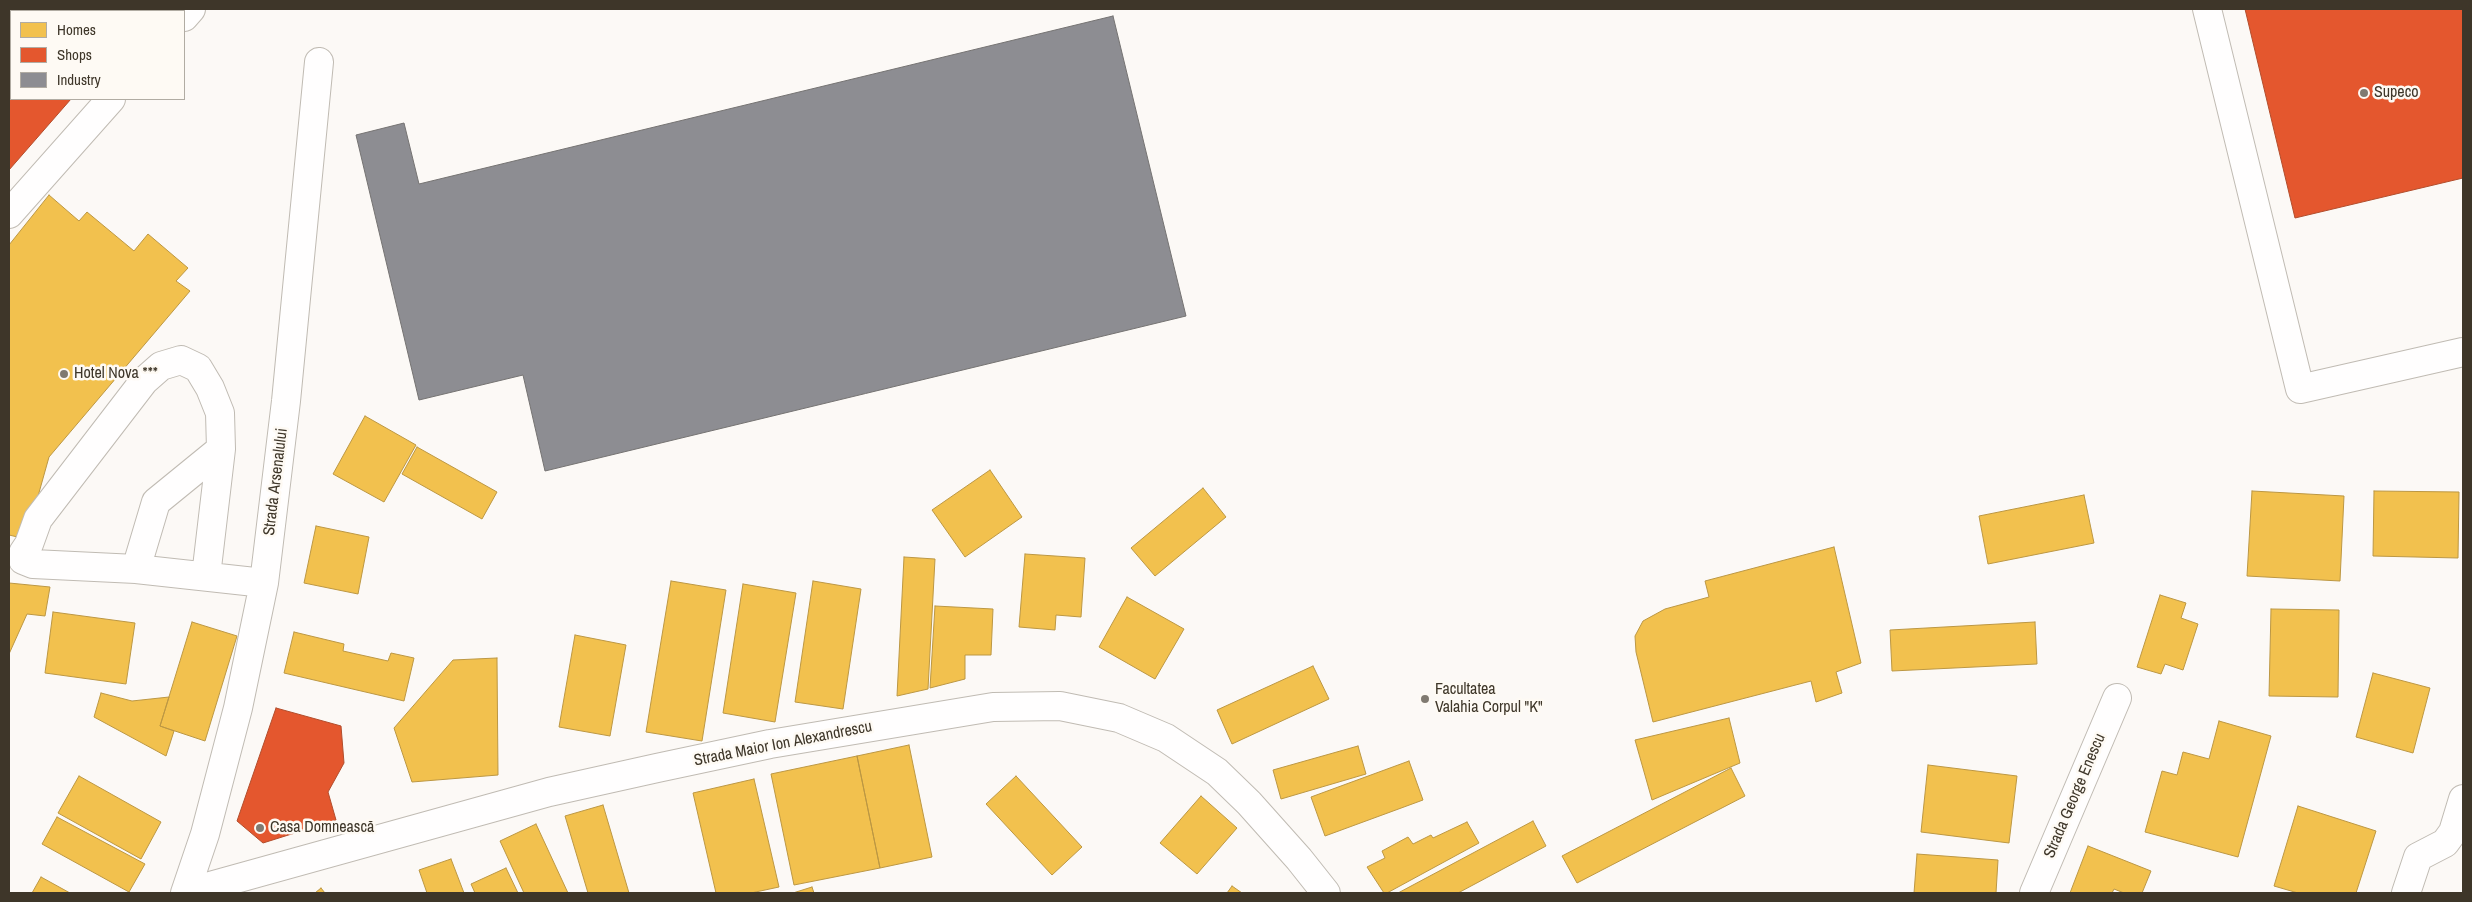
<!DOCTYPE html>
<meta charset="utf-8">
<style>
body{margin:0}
#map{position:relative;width:2472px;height:902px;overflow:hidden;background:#fcf9f6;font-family:"Archivo Narrow",sans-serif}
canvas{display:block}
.frame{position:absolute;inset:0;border:10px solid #3e3629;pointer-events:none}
.legend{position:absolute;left:10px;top:10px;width:175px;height:90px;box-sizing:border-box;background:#fefaf4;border:1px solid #b1aca3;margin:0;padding:6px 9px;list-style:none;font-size:15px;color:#3e3629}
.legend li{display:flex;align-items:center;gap:10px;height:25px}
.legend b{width:25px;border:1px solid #b1aca3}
</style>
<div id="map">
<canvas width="2472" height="902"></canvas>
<div class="frame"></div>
<ul class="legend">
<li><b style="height:14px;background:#f2c14e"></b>Homes</li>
<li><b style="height:14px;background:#e4572e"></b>Shops</li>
<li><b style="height:14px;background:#8d8d92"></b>Industry</li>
</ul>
</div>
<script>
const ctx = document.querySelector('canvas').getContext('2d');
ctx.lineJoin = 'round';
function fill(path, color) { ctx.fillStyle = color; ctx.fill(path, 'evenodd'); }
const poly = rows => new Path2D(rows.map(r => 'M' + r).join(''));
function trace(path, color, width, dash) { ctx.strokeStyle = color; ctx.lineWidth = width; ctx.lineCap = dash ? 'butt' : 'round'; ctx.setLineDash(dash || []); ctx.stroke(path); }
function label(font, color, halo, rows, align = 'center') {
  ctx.font = font + ' "Archivo Narrow",sans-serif'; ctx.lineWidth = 5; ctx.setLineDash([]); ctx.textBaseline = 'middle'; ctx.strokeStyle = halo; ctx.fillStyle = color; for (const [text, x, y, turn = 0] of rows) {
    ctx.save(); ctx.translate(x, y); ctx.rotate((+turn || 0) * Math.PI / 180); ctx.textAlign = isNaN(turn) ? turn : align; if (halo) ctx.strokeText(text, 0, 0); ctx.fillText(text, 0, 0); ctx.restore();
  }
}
const homes = poly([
 [49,195,79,221,87,212,134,251,148,234,188,268,176,281,190,291,49,457,26,539,9,535,9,245,49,195],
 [365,416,416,445,384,502,333,474,365,416],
 [417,447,497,492,482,519,402,474,417,447],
 [990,470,1022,517,965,557,932,510,990,470],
 [1203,488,1226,517,1155,576,1131,548,1203,488],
 [2252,491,2344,496,2340,581,2247,576,2252,491],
 [2374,491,2459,492,2458,558,2373,556,2374,491],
 [2084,495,2094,543,1988,564,1979,516,2084,495],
 [316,526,369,537,358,594,304,583,316,526],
 [1834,547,1861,663,1836,672,1842,693,1816,702,1811,681,1653,722,1636,652,1635,636,1643,621,1665,609,1709,597,1705,581,1834,547],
 [1025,554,1085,558,1081,617,1056,615,1055,630,1019,627,1025,554],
 [904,557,935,559,928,689,897,696,904,557],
 [671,581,726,590,702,741,646,732,671,581],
 [813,581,861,589,843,709,795,702,813,581],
 [9,583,50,587,45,616,27,614,9,654,9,583],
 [743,584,796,593,775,722,723,713,743,584],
 [2160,595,2186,603,2181,618,2198,624,2183,670,2165,664,2161,674,2137,667,2160,595],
 [1127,597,1184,629,1155,679,1099,647,1127,597],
 [935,606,993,609,991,655,965,655,965,679,930,688,935,606],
 [2271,609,2339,610,2338,697,2269,696,2271,609],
 [53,612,135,623,126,684,45,673,53,612],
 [192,622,237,636,205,741,160,726,192,622],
 [2035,622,2037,664,1892,671,1890,630,2035,622],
 [294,632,344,644,343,651,388,661,391,653,414,658,404,701,284,673,294,632],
 [575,635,626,645,610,736,559,727,575,635],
 [497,658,498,775,412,782,394,728,453,660,497,658],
 [1313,666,1329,699,1232,744,1217,710,1313,666],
 [2373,673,2430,688,2413,753,2356,737,2373,673],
 [101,693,132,701,169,697,160,726,174,731,166,756,94,717,101,693],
 [1729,718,1740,763,1652,800,1635,740,1729,718],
 [2219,721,2271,736,2238,857,2145,832,2162,771,2177,775,2183,752,2209,759,2219,721],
 [909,745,932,857,880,868,857,756,909,745],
 [1358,746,1366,774,1281,799,1273,770,1358,746],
 [857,756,880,868,794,885,771,774,857,756],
 [1409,761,1423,800,1325,836,1311,797,1409,761],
 [1928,765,2017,776,2009,843,1921,832,1928,765],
 [1731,768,1745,796,1577,883,1562,856,1731,768],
 [79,776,161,822,141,859,58,813,79,776],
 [1016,776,1082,847,1052,875,986,804,1016,776],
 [754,779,779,887,751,893,716,893,693,793,754,779],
 [1201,796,1237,828,1197,874,1160,843,1201,796],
 [603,805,629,893,588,893,565,816,603,805],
 [2298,806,2376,831,2356,893,2298,893,2274,886,2298,806],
 [57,817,145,864,129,892,42,844,57,817],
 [1533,821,1546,846,1458,893,1398,893,1533,821],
 [1467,822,1479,843,1387,893,1384,893,1367,867,1385,858,1382,851,1408,837,1413,844,1431,835,1433,838,1467,822],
 [536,824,568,893,524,893,500,841,536,824],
 [2088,846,2151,871,2142,893,2124,893,2114,889,2112,893,2070,893,2088,846],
 [1917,854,1998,860,1996,893,1914,893,1917,854],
 [451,859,464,893,427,893,419,870,451,859],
 [506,868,518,893,475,893,471,884,506,868],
 [41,877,70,893,32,893,41,877],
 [1232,886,1242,893,1227,893,1232,886],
 [812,887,814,893,793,893,812,887],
 [321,888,325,893,315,893,321,888]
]);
fill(homes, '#f2c14e');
trace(homes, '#bc9743', 1);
const shops = poly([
 [9,9,150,9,148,11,11,11,11,99,71,99,9,170,9,9],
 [2245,9,2463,9,2463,178,2295,218,2245,9],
 [276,708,341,726,344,763,328,792,336,820,263,843,237,821,276,708]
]);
fill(shops, '#e4572e');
trace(shops, '#b24d2c', 1);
const industry = poly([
 [1113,16,1186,316,545,471,523,375,419,400,356,135,404,123,419,184,1113,16]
]);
fill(industry, '#8d8d92');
trace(industry, '#757372', 1);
const minor = poly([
 [2207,9,2300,389,2463,352],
 [184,17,191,9],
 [9,214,111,99],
 [221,449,156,502,136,569,264,583],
 [136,569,33,564,23,560,23,553,29,544,38,519,144,381,161,366,181,360,198,368,210,388,220,413,221,449,206,576],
 [185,893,549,792,657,768,770,744,993,707,1060,706,1119,718,1166,738,1217,772,1249,803,1299,859,1326,893],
 [185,893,205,834,238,708,264,583,286,401,319,62],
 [2034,893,2117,698],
 [2406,893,2418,857,2445,843,2453,832,2463,799]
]);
trace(minor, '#c0bbb3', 30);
trace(minor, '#fffefe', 28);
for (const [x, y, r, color] of [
 [2364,93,5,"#807a71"],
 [64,374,5,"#807a71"],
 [1425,699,5,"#807a71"],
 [260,828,5,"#807a71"]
]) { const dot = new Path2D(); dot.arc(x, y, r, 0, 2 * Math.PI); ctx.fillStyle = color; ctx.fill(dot); trace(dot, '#fefaf4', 2); }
label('16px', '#3e3629', '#fefaf4', [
 ["Supeco",2374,93],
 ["Hotel Nova ***",74,374],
 ["Facultatea",1435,690],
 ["Valahia Corpul \"K\"",1435,708],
 ["Casa Domnească",270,828]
], 'left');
label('16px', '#3e3629', '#fefaf4', [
 ["Strada Arsenalului",276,482,-83],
 ["Strada Maior Ion Alexandrescu",783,744,-11],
 ["Strada George Enescu",2075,796,-67]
]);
</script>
